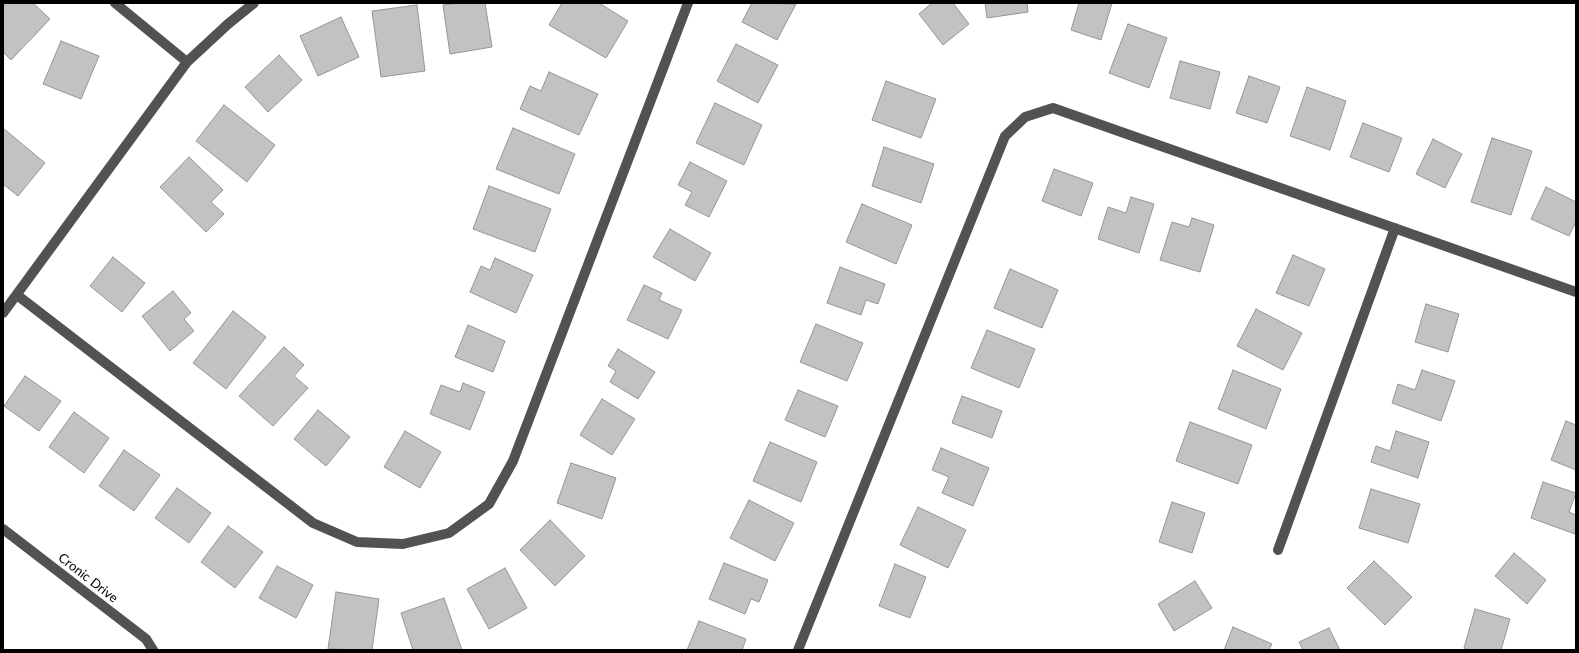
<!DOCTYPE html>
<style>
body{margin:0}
#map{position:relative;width:1579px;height:653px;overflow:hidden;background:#fff;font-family:Lato,sans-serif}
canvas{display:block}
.frame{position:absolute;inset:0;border:4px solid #000;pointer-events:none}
</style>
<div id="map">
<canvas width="1579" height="653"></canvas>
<div class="frame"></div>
</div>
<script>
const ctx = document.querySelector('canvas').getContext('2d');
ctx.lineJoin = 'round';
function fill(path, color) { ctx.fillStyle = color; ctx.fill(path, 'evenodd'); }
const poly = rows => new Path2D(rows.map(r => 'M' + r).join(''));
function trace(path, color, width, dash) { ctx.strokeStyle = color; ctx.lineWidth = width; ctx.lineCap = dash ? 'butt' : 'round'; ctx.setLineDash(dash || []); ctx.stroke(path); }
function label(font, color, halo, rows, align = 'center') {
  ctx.font = font + ' Lato,sans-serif'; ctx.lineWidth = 3; ctx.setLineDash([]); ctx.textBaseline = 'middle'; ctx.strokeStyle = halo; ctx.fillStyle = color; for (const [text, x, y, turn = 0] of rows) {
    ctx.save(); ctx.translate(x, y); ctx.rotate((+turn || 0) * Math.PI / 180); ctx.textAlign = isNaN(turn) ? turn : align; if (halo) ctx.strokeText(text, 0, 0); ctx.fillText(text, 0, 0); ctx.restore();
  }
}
const building = poly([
 [7,3,33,3,50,19,11,60,3,52,3,7,7,3],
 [458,3,485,3,492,47,450,54,443,5,458,3],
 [562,3,599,3,628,21,606,58,549,25,562,3],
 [752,3,796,4,777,40,742,22,752,3],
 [932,3,953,3,969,24,943,45,919,14,932,3],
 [985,3,1027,3,1028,12,987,18,985,3],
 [1079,3,1112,3,1101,40,1071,30,1079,3],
 [417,5,425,71,381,77,372,11,417,5],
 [341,17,359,57,318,76,300,36,341,17],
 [1128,24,1167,38,1149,88,1109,73,1128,24],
 [61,41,99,56,81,99,43,84,61,41],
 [736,44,778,65,758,103,717,81,736,44],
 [279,55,302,80,268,112,245,87,279,55],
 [1180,61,1220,72,1210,109,1170,98,1180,61],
 [549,72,598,94,579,135,520,109,530,86,541,91,549,72],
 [1249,76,1280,87,1267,123,1236,113,1249,76],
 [886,81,936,99,921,138,872,120,886,81],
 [1307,87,1346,101,1330,150,1290,136,1307,87],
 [715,103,762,125,744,165,696,143,715,103],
 [224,105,275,145,247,182,196,141,224,105],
 [1363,123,1402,138,1389,172,1350,157,1363,123],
 [3,128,45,163,18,196,3,184,3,128],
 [513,128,575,154,559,194,496,169,513,128],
 [1492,138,1532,151,1511,215,1471,202,1492,138],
 [1433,139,1462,154,1445,188,1416,174,1433,139],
 [884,147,934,164,921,203,872,186,884,147],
 [189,157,223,190,211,202,224,214,206,232,160,187,189,157],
 [690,162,727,181,709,217,685,205,692,192,678,185,690,162],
 [1054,169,1093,183,1081,216,1042,201,1054,169],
 [489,186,551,209,535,252,473,229,489,186],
 [1546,187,1576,202,1576,221,1569,236,1531,219,1546,187],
 [1131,197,1154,204,1139,253,1098,239,1108,207,1126,213,1131,197],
 [862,204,912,225,896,264,846,242,862,204],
 [1192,218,1214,225,1200,272,1160,260,1172,222,1189,227,1192,218],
 [670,229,711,253,695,281,653,257,670,229],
 [1293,255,1325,269,1309,306,1276,293,1293,255],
 [113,257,145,283,122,312,90,286,113,257],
 [495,258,533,275,516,313,470,292,481,266,490,270,495,258],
 [840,267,885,284,878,304,866,300,861,315,827,303,840,267],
 [1010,269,1058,290,1042,328,994,308,1010,269],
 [644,285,662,293,659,300,682,310,668,339,627,320,644,285],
 [173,291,191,313,184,319,194,331,170,351,142,316,173,291],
 [1426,304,1459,314,1448,352,1415,342,1426,304],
 [1256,309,1302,333,1283,370,1237,346,1256,309],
 [233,311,266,337,226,389,193,363,233,311],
 [816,324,863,343,847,381,800,362,816,324],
 [468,325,505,341,493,372,455,357,468,325],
 [987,330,1035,349,1019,388,971,368,987,330],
 [284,347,304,365,294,376,308,388,273,426,239,396,284,347],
 [618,349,655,372,638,399,610,382,616,371,608,366,618,349],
 [1233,370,1281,389,1266,429,1218,409,1233,370],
 [1422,370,1455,381,1441,421,1392,403,1398,384,1415,390,1422,370],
 [25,376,61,401,39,431,4,406,25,376],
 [463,383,485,392,470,430,430,414,441,385,460,392,463,383],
 [798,390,838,406,825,437,785,420,798,390],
 [962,396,1002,411,992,438,952,423,962,396],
 [602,399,635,419,612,455,580,435,602,399],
 [318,410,350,437,326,466,294,439,318,410],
 [74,412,109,438,84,473,49,447,74,412],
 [1566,421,1576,425,1576,470,1551,460,1566,421],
 [1190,422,1252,445,1238,484,1176,461,1190,422],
 [405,431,441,452,420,488,384,467,405,431],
 [1396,431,1429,442,1418,478,1371,462,1376,446,1390,451,1396,431],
 [770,442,817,462,801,502,753,481,770,442],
 [941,448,989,468,973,506,942,493,949,477,932,470,941,448],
 [124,450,160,475,134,511,99,486,124,450],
 [571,463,616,478,602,519,557,503,571,463],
 [1543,482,1576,493,1569,512,1576,515,1575,534,1531,518,1543,482],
 [177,488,211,513,189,543,155,518,177,488],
 [1371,489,1420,504,1408,543,1359,528,1371,489],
 [749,500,794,523,775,561,730,538,749,500],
 [1172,502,1205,513,1192,553,1159,542,1172,502],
 [918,507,966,530,948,568,900,545,918,507],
 [550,520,585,556,555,586,520,550,550,520],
 [228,526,263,552,235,588,201,562,228,526],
 [1514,553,1546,580,1527,604,1495,576,1514,553],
 [1374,561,1412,597,1385,625,1347,588,1374,561],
 [724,563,768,580,759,602,751,599,745,614,709,599,724,563],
 [895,564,926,577,910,618,879,606,895,564],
 [277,566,313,585,296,618,259,598,277,566],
 [505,568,527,608,489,629,467,589,505,568],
 [1195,581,1212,608,1174,631,1158,604,1195,581],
 [336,592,379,599,372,650,328,649,336,592],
 [444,598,462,650,413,650,401,613,444,598],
 [1475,609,1510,619,1501,650,1470,650,1464,648,1475,609],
 [699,621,746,639,742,650,687,650,699,621],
 [1233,627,1272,644,1269,650,1224,650,1233,627],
 [1329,628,1340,650,1303,650,1299,642,1329,628]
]);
fill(building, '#c2c2c2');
trace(building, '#969696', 1);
trace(poly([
 [115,3,187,62],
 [17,295,313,523,357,542,403,544,449,533,489,504,513,461,688,3],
 [3,313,187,62,228,24,254,3],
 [3,529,146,639,153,650],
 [1278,550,1395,228],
 [798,650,1005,136,1025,117,1053,108,1576,292]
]), '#525252', 10);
label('13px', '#000', '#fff', [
 ["Cronic Drive",88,578,38]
]);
</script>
